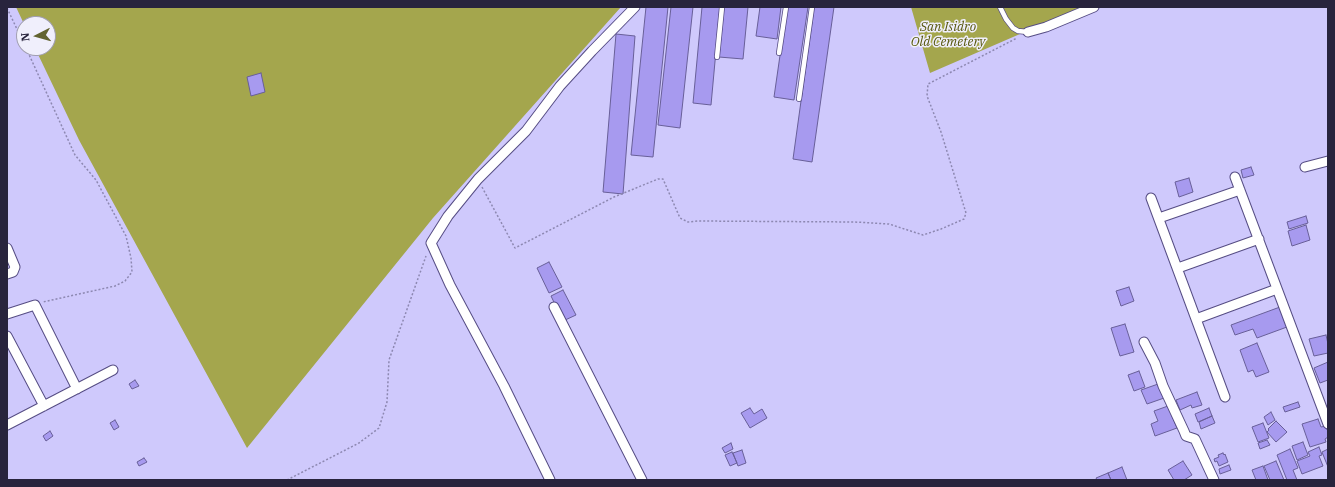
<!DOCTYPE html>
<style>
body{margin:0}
#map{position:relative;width:1335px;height:487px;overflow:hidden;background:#cfc9fc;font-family:"IBM Plex Serif",serif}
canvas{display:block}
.frame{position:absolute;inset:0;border:8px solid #28243d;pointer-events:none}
.north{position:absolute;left:16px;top:16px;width:40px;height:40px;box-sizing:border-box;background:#f0effc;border:1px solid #a09eb0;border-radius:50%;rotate:264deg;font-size:11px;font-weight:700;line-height:16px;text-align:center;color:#28243d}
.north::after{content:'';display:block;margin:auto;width:14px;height:18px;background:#626330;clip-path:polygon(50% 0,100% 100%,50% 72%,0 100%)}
</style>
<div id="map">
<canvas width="1335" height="487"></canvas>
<div class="frame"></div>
<div class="north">N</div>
</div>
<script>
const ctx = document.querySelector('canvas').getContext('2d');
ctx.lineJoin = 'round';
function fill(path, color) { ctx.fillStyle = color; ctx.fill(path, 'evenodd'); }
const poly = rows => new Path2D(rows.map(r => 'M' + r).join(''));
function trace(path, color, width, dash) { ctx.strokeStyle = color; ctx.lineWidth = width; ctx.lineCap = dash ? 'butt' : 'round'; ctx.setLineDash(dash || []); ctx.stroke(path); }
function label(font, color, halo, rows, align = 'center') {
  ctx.font = font + ' "IBM Plex Serif",serif'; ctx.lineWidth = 3; ctx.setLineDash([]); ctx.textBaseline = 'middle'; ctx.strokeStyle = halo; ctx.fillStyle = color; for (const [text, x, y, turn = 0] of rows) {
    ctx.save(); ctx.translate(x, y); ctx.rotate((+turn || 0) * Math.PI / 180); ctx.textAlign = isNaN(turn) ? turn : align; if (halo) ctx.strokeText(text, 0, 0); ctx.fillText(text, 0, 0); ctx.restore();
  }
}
fill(poly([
 [16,7,621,7,433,218,247,448,79,140,35,48,48,48,48,24,24,24],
 [911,7,1080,7,1080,8,930,73]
]), '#a4a64d');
const building = poly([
 [646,7,668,7,653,157,631,155,646,7],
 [671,7,693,7,680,128,658,125,671,7],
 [702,7,720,7,711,105,693,103,702,7],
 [724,7,748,7,743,59,719,57,724,7],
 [760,7,781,7,777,39,756,36,760,7],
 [787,7,808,7,794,100,774,97,787,7],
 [814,7,834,7,812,162,793,159,814,7],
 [616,34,635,36,623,194,603,192,616,34],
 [261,73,265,92,251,96,247,77,261,73],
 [1251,167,1254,175,1243,178,1241,170,1251,167],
 [1189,178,1193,192,1179,197,1175,182,1189,178],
 [1306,216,1308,223,1289,229,1287,222,1306,216],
 [1306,225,1310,240,1292,246,1288,231,1306,225],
 [549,262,562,287,549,293,537,268,549,262],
 [1129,287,1134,301,1121,306,1116,291,1129,287],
 [563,290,576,315,563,321,551,296,563,290],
 [1280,307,1287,327,1257,338,1253,329,1235,335,1231,325,1280,307],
 [1125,324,1134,352,1120,356,1111,328,1125,324],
 [1326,335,1328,344,1328,353,1314,356,1309,339,1326,335],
 [1257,343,1269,372,1256,377,1253,370,1248,372,1240,350,1257,343],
 [1328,362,1328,380,1320,383,1314,368,1328,362],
 [1139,371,1145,387,1134,391,1128,375,1139,371],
 [135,380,139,386,132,389,129,384,135,380],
 [1161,383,1167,397,1147,404,1141,390,1161,383],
 [1197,392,1202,405,1192,408,1191,405,1180,410,1176,400,1197,392],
 [1298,402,1300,407,1285,412,1283,407,1298,402],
 [1168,406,1177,428,1155,436,1151,424,1158,421,1154,411,1168,406],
 [750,408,754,414,762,409,767,418,750,428,741,413,750,408],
 [1209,408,1212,416,1198,422,1195,414,1209,408],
 [1271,412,1275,420,1268,425,1264,417,1271,412],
 [1212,416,1215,423,1201,429,1199,422,1212,416],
 [1318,419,1321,427,1326,426,1328,432,1328,437,1325,439,1326,442,1310,447,1302,424,1318,419],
 [115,420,119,427,114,430,110,423,115,420],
 [1276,421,1287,432,1276,442,1267,432,1269,430,1268,429,1276,421],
 [1263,423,1269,438,1258,442,1252,427,1263,423],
 [50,431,53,436,46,441,43,436,50,431],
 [1267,440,1270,445,1260,449,1258,443,1267,440],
 [1303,442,1308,455,1297,460,1292,446,1303,442],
 [731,443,733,449,725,453,722,448,731,443],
 [1319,447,1322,455,1319,456,1323,466,1302,474,1297,461,1310,456,1308,452,1319,447],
 [1290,449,1298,468,1293,470,1297,480,1287,480,1277,455,1290,449],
 [1328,449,1328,467,1322,452,1328,449],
 [742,450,746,463,738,466,733,453,742,450],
 [732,452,737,463,730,466,725,455,732,452],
 [1223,453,1224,455,1225,454,1228,462,1219,466,1217,461,1215,462,1214,459,1219,457,1218,455,1223,453],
 [144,458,147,462,139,466,137,462,144,458],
 [1183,461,1192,475,1184,480,1174,480,1168,470,1183,461],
 [1276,461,1284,480,1270,480,1264,466,1276,461],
 [1229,465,1231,470,1220,474,1219,469,1229,465],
 [1263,466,1268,480,1256,480,1252,470,1263,466],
 [1122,467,1127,480,1111,480,1108,473,1122,467],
 [1108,473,1111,480,1097,480,1096,478,1108,473]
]);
fill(building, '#a79aef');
trace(building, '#685f98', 1);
const service = poly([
 [1000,7,1006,19,1013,28,1018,31,1028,32],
 [779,53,786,7],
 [717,57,722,7],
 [799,99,812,7]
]);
const minor = poly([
 [1028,32,1046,27,1094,7],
 [1305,167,1328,161],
 [1235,177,1328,424],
 [1151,198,1225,397],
 [1159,218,1240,190],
 [7,248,15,267,13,272,7,274],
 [1178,268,1259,239],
 [554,307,642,480],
 [7,314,35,305,77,389],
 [1196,319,1277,289],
 [7,336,44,406],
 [1144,342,1155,363,1163,386,1184,431,1186,436,1195,439,1214,480],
 [7,425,113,370],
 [550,480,504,386,450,285,431,243,448,216,478,179,526,131,560,86,592,51,635,7]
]);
trace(service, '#564d84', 6);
trace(minor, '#564d84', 11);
trace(poly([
 [7,8,24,44],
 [26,48,75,155,96,180,126,236,131,258,132,272,125,281,115,286,43,302],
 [482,187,515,248,614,197,658,179,663,179,680,218,688,222,698,221,855,222,889,224,923,235,941,229,964,219,966,213,941,132,927,96,928,84,1017,38],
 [287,480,359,443,379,428,387,402,389,360,426,256]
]), '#8d88b1', 1.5, [2, 2]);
trace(service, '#fff', 4.5);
trace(minor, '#fff', 9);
label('italic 13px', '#57570d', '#f0effc', [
 ["San Isidro",948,27],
 ["Old Cemetery",948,42]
]);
</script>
